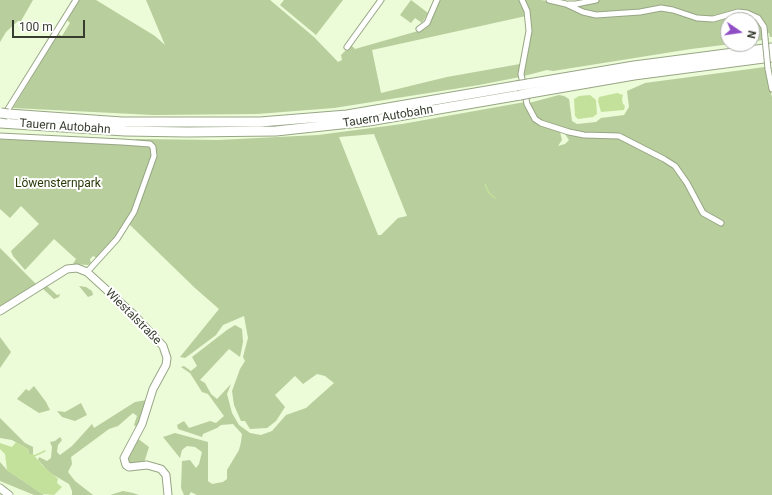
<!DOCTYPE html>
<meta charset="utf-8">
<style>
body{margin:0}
#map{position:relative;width:772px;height:495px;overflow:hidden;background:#ecfbd8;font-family:Roboto,sans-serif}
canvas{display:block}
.north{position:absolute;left:720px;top:12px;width:40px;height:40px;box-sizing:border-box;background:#fff;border:1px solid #afb1ab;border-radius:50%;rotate:103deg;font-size:11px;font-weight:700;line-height:16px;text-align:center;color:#363c2e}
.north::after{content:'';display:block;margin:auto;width:14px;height:18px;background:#8f4ec4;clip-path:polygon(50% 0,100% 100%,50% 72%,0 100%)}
.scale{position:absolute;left:12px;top:20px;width:73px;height:18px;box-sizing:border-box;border:2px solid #363c2e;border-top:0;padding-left:5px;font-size:12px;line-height:14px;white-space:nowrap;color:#363c2e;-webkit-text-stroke:3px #fff;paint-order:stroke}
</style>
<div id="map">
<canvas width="772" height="495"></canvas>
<div class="north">N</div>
<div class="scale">100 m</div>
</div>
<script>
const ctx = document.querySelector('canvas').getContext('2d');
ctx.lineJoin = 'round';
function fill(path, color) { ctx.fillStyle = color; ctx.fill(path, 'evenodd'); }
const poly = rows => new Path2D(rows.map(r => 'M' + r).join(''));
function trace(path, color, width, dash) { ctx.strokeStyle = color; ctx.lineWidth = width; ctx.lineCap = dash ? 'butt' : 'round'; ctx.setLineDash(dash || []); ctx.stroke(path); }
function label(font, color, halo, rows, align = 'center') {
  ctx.font = font + ' Roboto,sans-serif'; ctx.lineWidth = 4; ctx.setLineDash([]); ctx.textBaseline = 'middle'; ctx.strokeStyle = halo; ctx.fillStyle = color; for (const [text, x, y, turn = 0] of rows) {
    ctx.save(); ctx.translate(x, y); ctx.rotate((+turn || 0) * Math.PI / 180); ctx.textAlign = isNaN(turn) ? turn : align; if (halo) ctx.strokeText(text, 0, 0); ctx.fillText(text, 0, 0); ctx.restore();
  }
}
fill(poly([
 [0,0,33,0,21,21,18,21,6,32,0,42],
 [79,0,96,0,155,36,165,45,146,0,270,0,314,37,338,62,342,60,341,55,351,45,355,49,425,29,439,0,520,0,526,16,372,50,381,93,447,77,520,64,520,77,479,85,334,108,257,114,153,115,13,108,58,34,62,36,70,23,67,20],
 [284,0,343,0,316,35,280,5],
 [411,0,428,13,422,23,415,18,411,23,400,15],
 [524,0,541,0,575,6,598,0,772,0,772,37,770,37,769,33,762,33,762,40,752,42,752,20,728,20,728,44,731,44,691,49,553,71,547,70,524,76,523,68,530,38],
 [765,67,772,97,772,495,197,495,191,492,189,495,184,495,181,488,182,461,190,460,196,468,199,464,202,452,195,447,187,446,182,450,180,458,163,437,175,433,208,442,208,481,212,484,223,482,227,479,227,470,239,450,241,442,242,434,233,424,221,425,217,428,203,434,202,437,178,429,177,425,184,421,189,428,210,421,216,423,224,416,208,394,202,392,190,373,181,367,184,366,191,371,197,366,192,357,227,330,235,325,242,329,243,342,240,357,229,349,200,380,205,383,211,394,217,399,231,384,227,394,232,413,239,425,250,433,261,435,272,431,286,415,306,408,334,383,325,376,317,374,303,384,295,376,275,395,285,407,276,421,267,428,250,429,245,421,241,421,234,405,232,391,240,369,245,361,243,357,248,338,244,316,223,325,216,335,192,353,185,358,180,357,219,309,195,288,128,223,156,154,155,145,135,140,136,139,218,140,318,135,402,124,525,102,528,113,536,122,560,132,562,140,558,146,565,144,569,140,563,131,563,127,551,125,535,117,529,103,559,95,564,96,569,99,572,121,577,124,596,122,601,118,624,115,629,107,627,91,645,83],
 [374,134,407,216,398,218,381,235,378,235,339,137],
 [0,139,141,145,151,147,153,153,135,207,116,237,105,251,97,258,93,256,90,259,91,263,88,265,73,264,76,259,54,239,25,270,13,256,11,251,39,224,21,206,10,218,0,209],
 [0,248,37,285,0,307],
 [55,280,47,286,57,295,60,294,59,297,54,299,42,288],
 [79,286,86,287,92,291,93,295,88,297],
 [0,337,11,352,0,368],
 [34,386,46,402,50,410,39,413,17,399,26,389,29,391],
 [147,400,138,428,134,425,137,416,133,413,118,426,109,429,71,457,72,464,68,472,75,481,93,495,72,495,72,491,69,484,50,473,38,460,39,457,47,461,51,458,52,447,50,442,55,441,60,437,62,440,58,445,57,452,60,455,72,446,92,424,94,428,135,402],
 [81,403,87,415,75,421,62,417,57,411,65,412],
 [0,418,25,443,33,447,33,454,29,454,28,449,12,440,0,438],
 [137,438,149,447,144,463,133,465,129,463,128,456],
 [0,462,7,470,44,495,34,495,0,481],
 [123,491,133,493,139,495,110,495]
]), '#b8ce9c');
fill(poly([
 [617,93,623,95,622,99,623,104,625,106,624,110,601,112,598,101,599,97],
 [590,95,596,100,597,114,593,117,578,119,575,116,574,99,579,96],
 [16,442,28,449,29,454,33,454,42,465,58,479,57,483,62,487,54,495,42,494,7,470,5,454,0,449,0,443,12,447]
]), '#c4e19c');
trace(poly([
 [485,184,489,193,495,198],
 [34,456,45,451]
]), '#c4e19c', 1.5);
const street = poly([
 [522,0,527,11,529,31,521,74,527,104,535,119,541,123,569,132,584,135,619,136,664,159,675,166,687,183,703,213,721,223],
 [549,0,566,4,583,12,596,15,640,12,661,8,673,10,697,18,713,19,738,12,747,13,758,18,764,27,765,38],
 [569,4,576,4,596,0],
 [419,29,427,23,437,0],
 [347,47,381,0],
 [768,69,772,89],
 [0,122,76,0],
 [0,136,122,142,150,144,153,147,154,156,134,212,117,239,87,272]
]);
const secondary = poly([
 [0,311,67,269,77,268,87,272,133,314,163,346,167,358,166,365,153,389,142,424,124,458,126,465,129,467,147,465,161,469,166,475,168,495],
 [0,488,9,495]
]);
const highway = poly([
 [528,84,634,66,772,48],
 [530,93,634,75,772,57],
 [8,114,122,122,260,122,347,115,516,86],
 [0,123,125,131,187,132,276,131,369,121,520,95]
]);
trace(street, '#98a686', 7);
trace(secondary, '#98a686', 9);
trace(highway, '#98a686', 11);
trace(street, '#fff', 5);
trace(secondary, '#fff', 7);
trace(highway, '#fff', 9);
const streetBridge = poly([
 [765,38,768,69]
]);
const highwayBridge = poly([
 [516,86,528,84],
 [520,95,530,93],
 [1,113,8,114]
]);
trace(streetBridge, '#98a686', 7, []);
trace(highwayBridge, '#98a686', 11, []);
trace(streetBridge, '#fff', 5);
trace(highwayBridge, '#fff', 9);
label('12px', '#363c2e', '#fff', [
 ["Tauern Autobahn",388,117,-9],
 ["Tauern Autobahn",65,127,4],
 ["Wiestalstraße",133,317,45]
]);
label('12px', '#2a3b09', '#fff', [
 ["Löwensternpark",58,184]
]);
</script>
